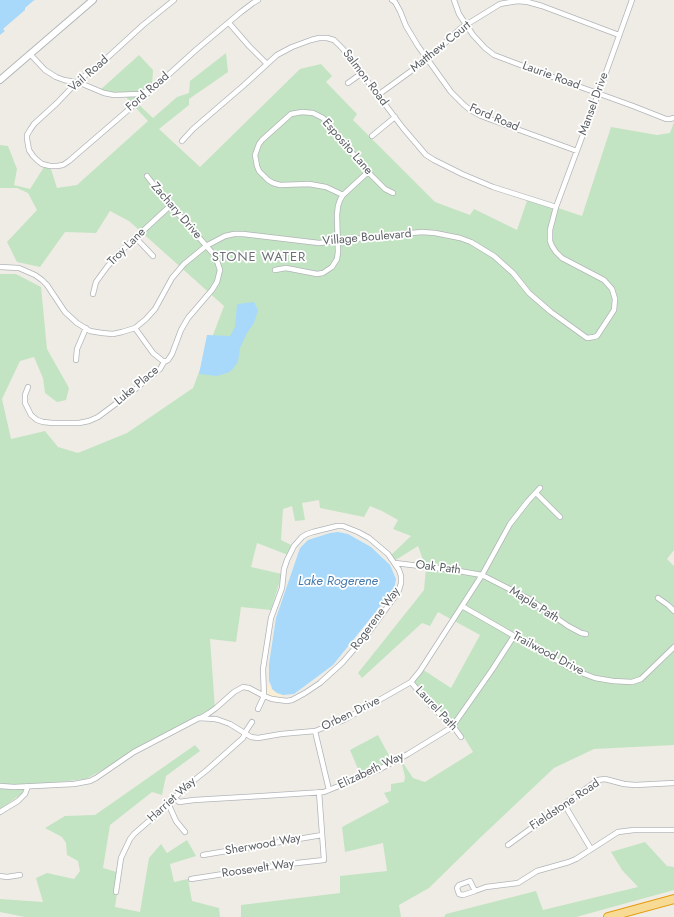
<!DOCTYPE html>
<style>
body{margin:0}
canvas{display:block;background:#eeece5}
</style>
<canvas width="674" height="917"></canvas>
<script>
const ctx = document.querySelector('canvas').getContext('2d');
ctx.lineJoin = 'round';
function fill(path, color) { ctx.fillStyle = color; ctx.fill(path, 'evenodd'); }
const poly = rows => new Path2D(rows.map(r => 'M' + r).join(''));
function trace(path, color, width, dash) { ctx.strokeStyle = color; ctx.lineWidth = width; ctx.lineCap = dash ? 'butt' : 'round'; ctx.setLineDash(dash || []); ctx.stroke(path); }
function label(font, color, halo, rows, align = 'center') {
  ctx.font = font + ' Jost,sans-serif'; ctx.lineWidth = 3.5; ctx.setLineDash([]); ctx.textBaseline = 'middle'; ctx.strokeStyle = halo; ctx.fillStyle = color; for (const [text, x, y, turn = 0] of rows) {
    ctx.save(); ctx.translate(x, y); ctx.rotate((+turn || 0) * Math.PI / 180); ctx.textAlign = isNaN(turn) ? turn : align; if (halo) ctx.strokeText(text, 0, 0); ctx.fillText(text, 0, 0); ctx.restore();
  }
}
fill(poly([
 [226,53,228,72,189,99,189,105,159,129,200,167,300,69,321,64,332,76,326,82,357,114,353,120,435,202,470,215,474,209,517,230,528,198,582,216,611,127,657,135,670,133,674,122,674,550,667,559,674,566,674,745,594,749,554,768,482,836,429,888,399,905,401,917,241,917,241,905,340,893,340,876,387,871,383,843,345,852,342,827,389,802,384,793,391,791,391,784,404,782,405,777,401,760,413,778,425,782,473,752,459,729,432,703,413,683,422,669,451,688,480,635,438,612,430,626,422,623,362,678,358,673,424,590,426,568,418,546,394,561,390,556,411,536,393,529,398,520,382,511,370,506,364,517,320,508,319,500,302,503,305,520,295,521,292,506,283,509,281,540,291,545,288,555,257,543,251,567,282,574,271,610,241,607,236,642,210,639,215,709,86,779,29,785,23,789,23,793,0,809,0,274,16,274,41,287,47,349,69,388,66,400,57,402,45,393,43,378,34,357,20,361,2,399,11,439,45,431,58,447,78,453,127,433,193,388,224,306,129,221,110,211,96,233,65,232,40,267,17,262,7,242,37,210,28,193,17,188,0,188,0,145,8,146,17,169,14,185,30,189,44,167,51,169,57,188,77,185,148,121,124,95,99,91,139,55,153,70,152,87,134,100,153,118,177,97,189,93,190,81],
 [378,735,392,761,361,776,350,750],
 [195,745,200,751,166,776,162,795,152,792,110,825,103,868,120,873,115,907,140,912,149,858,161,844,167,853,187,840,196,856,170,864,174,882,188,879,192,901,219,908,220,917,25,917,0,912,0,899,43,902,36,878,47,873,74,879,80,871,78,861,67,855,66,843,62,837,45,828,65,816,95,815],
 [645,842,667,866,674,867,674,890,576,917,444,917,446,914,536,891,543,910,638,887,622,870,611,852]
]), '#c3e4c2');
fill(poly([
 [266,685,268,685,268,686,272,687,272,689,277,693,283,695,283,699,276,698,266,694]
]), '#f8efd5');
fill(poly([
 [0,0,35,0,33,1,25,8,25,10,3,29,5,31,0,35],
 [254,302,258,310,254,323,247,333,240,348,238,362,230,372,217,376,199,374,207,335,230,336,235,327,237,304],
 [338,532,348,534,371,547,390,565,396,579,394,589,333,665,294,694,283,695,277,693,272,689,271,685,269,681,269,664,276,618,300,548,308,540,330,533]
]), '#a8d9fa');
const minor = poly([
 [174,0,143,25,107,58,77,82,57,103,34,124,30,130,27,135,27,139,29,150,33,156,37,160,42,164,50,166,57,166,63,165,69,161,156,86,197,49,241,12,253,3,258,0],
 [392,0,395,2,400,11,406,26,418,46,451,92,464,105,469,109,481,116,577,151],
 [454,0,459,14,473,35,485,48,494,55,539,72,633,106,666,119,670,119,674,118],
 [229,23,249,46,267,64],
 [30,54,45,70,56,77,64,80,80,83,104,93,114,95,139,94,148,91],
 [348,83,362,73],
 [378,95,429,58,461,28,500,4,505,3,518,1,528,2,542,6,619,35],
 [372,136,395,117],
 [182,141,193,129,243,86,277,55,292,47,311,40,319,38,327,38,334,40,343,49,403,128,426,155,434,160,462,174,493,187,556,207],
 [343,195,326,187,309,184,280,185,273,183,268,180,259,171,257,166,255,155,259,144,262,140,291,114,302,112,313,113,323,118,368,172,385,189,393,193],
 [135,237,153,256],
 [0,267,19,268,35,275,42,280,47,285,65,312,77,323,90,331,102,333,113,334,122,332,135,328,146,319,155,309,172,278,184,264,206,246,225,236,234,234,243,234,319,243,338,241,391,235,422,232,435,233,460,238,471,242,494,256,513,273,529,293,551,312,587,338,594,337,597,336,614,310,615,299,612,289,604,280,562,258,556,252,552,246,550,241,550,230,556,207,604,78,632,0],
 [275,270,286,268,317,274,323,273,332,267,337,259,338,252,337,215,338,206,340,200,343,195,368,172],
 [93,294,96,282,107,267,120,252,170,206],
 [135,328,153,353,164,362],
 [76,360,77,349,86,328],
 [28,387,25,395,25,403,31,415,37,420,43,422,53,423,79,423,89,421,98,417,133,391,160,369,164,362,168,360,172,354,181,330,188,318,212,290,217,282,220,270,217,261,215,256,184,220,170,206,147,176],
 [536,493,560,517],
 [395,563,453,570,482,575,529,599,568,626,581,633,586,634],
 [658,598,668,605,674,611],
 [462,606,570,668,582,673,595,678,613,681,632,682,641,679,674,647],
 [411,682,430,705,453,726,461,737],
 [201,718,209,713,216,708,234,692,243,687,249,688,264,696,272,699,287,701,292,700,305,693,320,683,342,663,369,632,394,598,399,590,401,583,401,576,399,570,388,554,369,538,358,532,343,526,337,526,313,532,307,534,302,537,294,546,287,560,284,569,282,588,271,618,263,669,264,696,258,709],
 [315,731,329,790],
 [0,786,14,787,74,784,90,781,96,778,134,752,199,718,215,719,219,720,230,724,251,737,258,738,281,734,315,731,344,720,367,707,411,682,420,671,462,606,482,575,510,524,528,501,540,488],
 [174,797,179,802,194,800,262,796,324,792,378,770,408,754,452,727,492,670,514,636],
 [168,803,176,821,185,832],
 [564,804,591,849],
 [0,812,18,801,25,794,28,786],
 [508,845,598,780,605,779,624,784,635,785,674,783],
 [203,855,322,835],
 [0,876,7,877,20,875],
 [191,879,288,864,324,860,319,792],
 [475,891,470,881,459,885,457,888,459,894,463,895,475,891,486,887,518,883,537,871,569,862,576,859,618,832,634,830,674,830],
 [116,892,121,858,130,839,134,834,157,814,187,786,207,770,243,738,246,731,252,722]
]);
const secondary = poly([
 [0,80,93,0]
]);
const motorway = poly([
 [608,917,674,899]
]);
trace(minor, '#b2b5b9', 6);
trace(secondary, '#b3b7bb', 8);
trace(motorway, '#e69b0d', 10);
trace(minor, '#fff', 4.5);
trace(secondary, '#fff', 6);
trace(motorway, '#f7da93', 8);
label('12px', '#5c6064', '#fff', [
 ["Matthew Court",441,47,-39],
 ["Vail Road",89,74,-41],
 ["Laurie Road",551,76,20],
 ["Salmon Road",365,78,53],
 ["Ford Road",148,92,-41],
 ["Mansel Drive",594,104,-70],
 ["Ford Road",494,118,23],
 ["Esposito Lane",347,147,49],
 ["Zachary Drive",176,211,49],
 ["Village Boulevard",367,238,-5],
 ["Troy Lane",127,247,-45],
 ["Luke Place",137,386,-40],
 ["Oak Path",438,568,7],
 ["Maple Path",534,605,32],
 ["Rogerene Way",376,619,-54],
 ["Trailwood Drive",548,654,28],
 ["Laurel Path",436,709,47],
 ["Orben Drive",351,714,-26],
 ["Elizabeth Way",371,771,-25],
 ["Harriet Way",172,800,-42],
 ["Fieldstone Road",565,805,-34],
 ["Sherwood Way",263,845,-10],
 ["Roosevelt Way",258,869,-8]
]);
ctx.letterSpacing = '1px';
label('13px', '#6d7276', '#fff', [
 ["STONE WATER",259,258]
]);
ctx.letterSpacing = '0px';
label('italic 13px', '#467aac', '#fff', [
 ["Lake Rogerene",338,582]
]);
</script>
